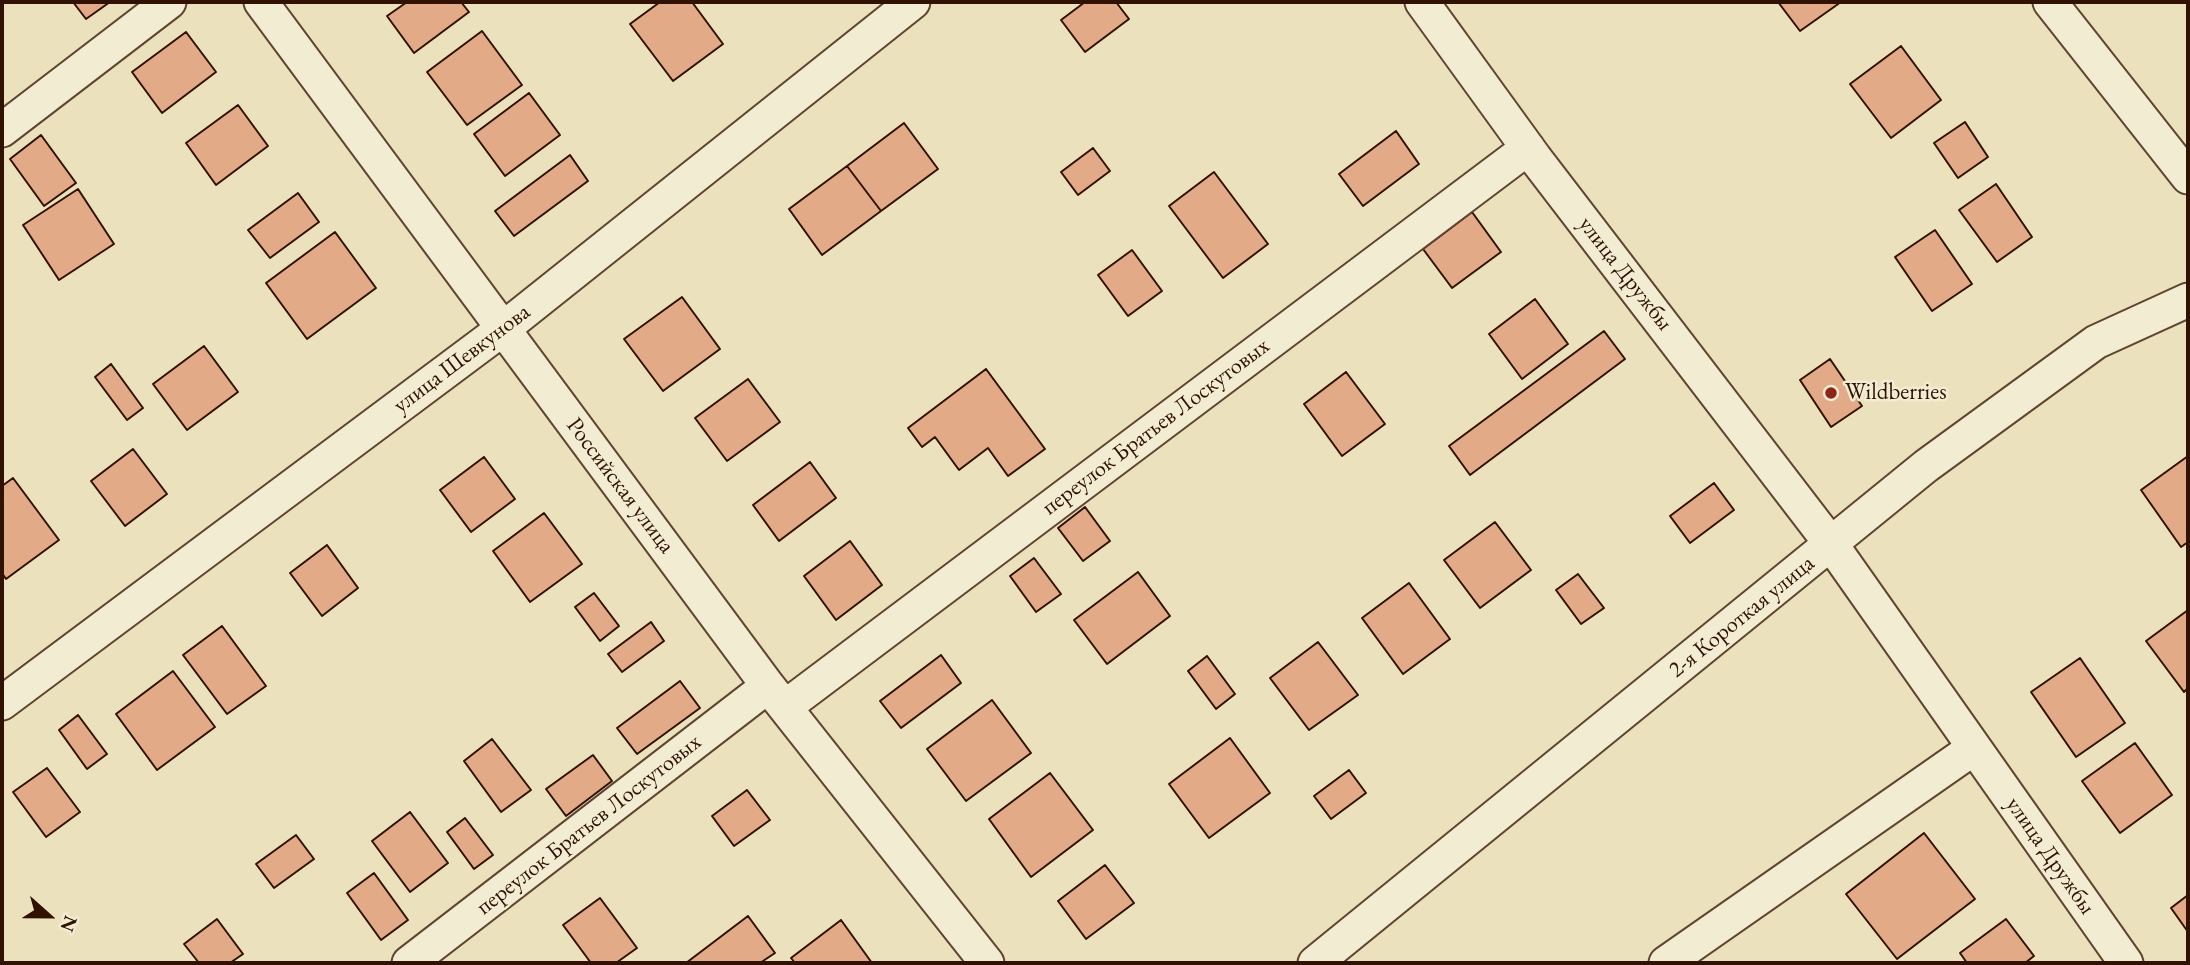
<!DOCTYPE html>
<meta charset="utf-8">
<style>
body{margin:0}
#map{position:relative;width:2190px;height:965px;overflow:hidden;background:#ebe1bc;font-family:"EB Garamond",serif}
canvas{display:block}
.frame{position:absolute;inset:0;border:4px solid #301102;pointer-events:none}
.north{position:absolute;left:14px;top:881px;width:70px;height:70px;-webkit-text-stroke:5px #f2ecd3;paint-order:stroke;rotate:111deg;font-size:19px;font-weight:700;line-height:28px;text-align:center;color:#301102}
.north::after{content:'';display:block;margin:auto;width:24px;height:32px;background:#301102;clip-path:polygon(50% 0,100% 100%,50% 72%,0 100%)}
</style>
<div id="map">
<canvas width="2190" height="965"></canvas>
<div class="frame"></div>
<div class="north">N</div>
</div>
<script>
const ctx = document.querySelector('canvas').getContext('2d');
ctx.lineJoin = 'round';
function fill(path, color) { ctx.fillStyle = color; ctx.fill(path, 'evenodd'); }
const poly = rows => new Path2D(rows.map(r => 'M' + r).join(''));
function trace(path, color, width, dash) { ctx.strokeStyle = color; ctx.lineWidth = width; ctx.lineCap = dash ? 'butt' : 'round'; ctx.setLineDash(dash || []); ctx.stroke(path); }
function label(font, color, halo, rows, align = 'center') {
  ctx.font = font + ' "EB Garamond",serif'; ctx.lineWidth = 5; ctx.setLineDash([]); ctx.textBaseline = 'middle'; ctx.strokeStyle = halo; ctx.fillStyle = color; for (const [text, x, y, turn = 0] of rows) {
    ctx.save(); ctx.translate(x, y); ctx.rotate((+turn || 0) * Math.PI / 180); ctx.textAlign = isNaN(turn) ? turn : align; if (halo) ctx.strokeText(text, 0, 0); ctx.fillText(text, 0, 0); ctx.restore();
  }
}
const building = poly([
 [73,2,110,2,86,19,73,2],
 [407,2,461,2,469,12,414,53,387,16,407,2],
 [660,2,692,2,723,44,673,81,630,24,660,2],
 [1085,2,1116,2,1129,19,1085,52,1061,20,1085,2],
 [1778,2,1841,2,1800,31,1778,2],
 [482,31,522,85,467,125,427,72,482,31],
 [186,32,216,72,162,113,132,72,186,32],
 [1901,46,1941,100,1891,138,1850,84,1901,46],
 [529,93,560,135,505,176,474,134,529,93],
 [238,105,268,146,216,185,186,143,238,105],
 [1965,122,1988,157,1958,178,1934,143,1965,122],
 [904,123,938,169,881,211,847,166,904,123],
 [1396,131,1419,164,1363,206,1339,174,1396,131],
 [41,135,76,183,44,206,10,159,41,135],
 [1093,148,1110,171,1078,195,1061,172,1093,148],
 [570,155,588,181,514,236,495,211,570,155],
 [847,166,881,211,822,255,789,209,847,166],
 [1214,172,1268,244,1223,278,1169,206,1214,172],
 [1996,184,2032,237,1997,262,1959,210,1996,184],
 [78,189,114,244,59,280,23,225,78,189],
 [298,193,319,222,270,258,248,230,298,193],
 [1472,212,1501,252,1452,288,1423,249,1472,212],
 [1935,230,1972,284,1932,311,1895,257,1935,230],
 [335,232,376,288,307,339,266,283,335,232],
 [1132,250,1162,291,1128,316,1098,275,1132,250],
 [682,297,720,349,663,391,624,339,682,297],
 [1535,299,1568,344,1522,379,1489,334,1535,299],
 [1604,331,1625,359,1470,475,1449,446,1604,331],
 [204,346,238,392,187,430,153,384,204,346],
 [1830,359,1862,406,1831,427,1800,380,1830,359],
 [111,364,143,408,127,420,95,377,111,364],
 [986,369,1045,449,1008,476,988,448,959,470,935,437,922,447,908,428,986,369],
 [1346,372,1385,424,1342,456,1304,404,1346,372],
 [748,379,780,422,727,461,695,418,748,379],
 [133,449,167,494,125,526,91,481,133,449],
 [2188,456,2188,542,2181,547,2141,490,2188,456],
 [484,457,515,499,471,532,440,490,484,457],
 [810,462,836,498,779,541,753,505,810,462],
 [13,478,59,540,6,579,2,573,2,486,13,478],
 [1714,483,1734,510,1690,543,1670,516,1714,483],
 [1085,507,1110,541,1083,561,1058,528,1085,507],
 [544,513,582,564,530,602,493,551,544,513],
 [1495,522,1531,570,1480,608,1444,560,1495,522],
 [850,541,882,585,836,620,804,576,850,541],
 [327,545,358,588,322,616,290,573,327,545],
 [1034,558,1061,594,1036,612,1010,576,1034,558],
 [1138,572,1170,616,1107,664,1074,620,1138,572],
 [1578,574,1604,608,1581,624,1556,590,1578,574],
 [1409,583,1450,639,1403,674,1362,618,1409,583],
 [594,593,619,626,600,641,575,607,594,593],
 [2188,610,2188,688,2184,692,2146,641,2188,610],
 [651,622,664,641,622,672,608,654,651,622],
 [222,626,266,686,227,714,183,655,222,626],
 [1318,642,1358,695,1309,730,1270,678,1318,642],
 [941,655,961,683,901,728,880,701,941,655],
 [1207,656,1235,694,1216,709,1188,671,1207,656],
 [2080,658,2125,723,2076,757,2031,692,2080,658],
 [173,671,215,727,157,770,116,714,173,671],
 [680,681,700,708,637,754,617,728,680,681],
 [992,700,1031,753,966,801,927,749,992,700],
 [78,715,107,754,87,769,59,730,78,715],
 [1230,738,1270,793,1209,838,1169,784,1230,738],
 [492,739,531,790,501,812,464,761,492,739],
 [2135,743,2172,795,2120,833,2082,781,2135,743],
 [593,755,612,781,566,816,546,789,593,755],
 [47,768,80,812,46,837,13,792,47,768],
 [1349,770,1366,793,1331,819,1314,796,1349,770],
 [1050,773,1093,830,1031,877,989,819,1050,773],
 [747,790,770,820,734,846,712,816,747,790],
 [410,812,448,863,410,892,372,841,410,812],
 [465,818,493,855,474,869,447,832,465,818],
 [1924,833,1975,899,1897,959,1846,894,1924,833],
 [296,835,314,859,274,888,256,864,296,835],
 [1105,865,1134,903,1086,939,1058,901,1105,865],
 [374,873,408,920,381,940,347,893,374,873],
 [2188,895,2188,932,2171,908,2188,895],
 [600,898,637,948,616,963,591,963,563,925,600,898],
 [748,916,775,953,760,963,686,963,748,916],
 [217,919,243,954,230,963,199,963,184,944,217,919],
 [2006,919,2034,956,2025,963,1967,963,1960,953,2006,919],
 [841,920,872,963,795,963,791,958,841,920]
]);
fill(building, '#e2aa87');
trace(building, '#301102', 2);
const minor = poly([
 [261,2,768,686,987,963],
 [1422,2,1535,158,1831,544,2126,963],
 [2050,2,2188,177],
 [2,130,169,2],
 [2,703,504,328,913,2],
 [785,707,1528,148],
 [409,963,768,686],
 [1315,963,1926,466,2096,342,2188,300],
 [1666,963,1974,748]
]);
trace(minor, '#5f4530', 37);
trace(minor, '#f2ecd3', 33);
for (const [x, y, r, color] of [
 [1831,393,7,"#8f2418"]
]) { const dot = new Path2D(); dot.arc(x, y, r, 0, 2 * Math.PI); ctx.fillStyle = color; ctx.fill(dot); trace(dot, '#f2ecd3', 2.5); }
label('23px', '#301102', '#f2ecd3', [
 ["улица Дружбы",1625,274,52],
 ["улица Шевкунова",462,359,-37],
 ["переулок Братьев Лоскутовых",1156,427,-37],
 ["Российская улица",620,486,53],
 ["2-я Короткая улица",1742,617,-39],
 ["переулок Братьев Лоскутовых",589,825,-38],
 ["улица Дружбы",2050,856,55]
]);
label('23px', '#301102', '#f2ecd3', [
 ["Wildberries",1845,393]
], 'left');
</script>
